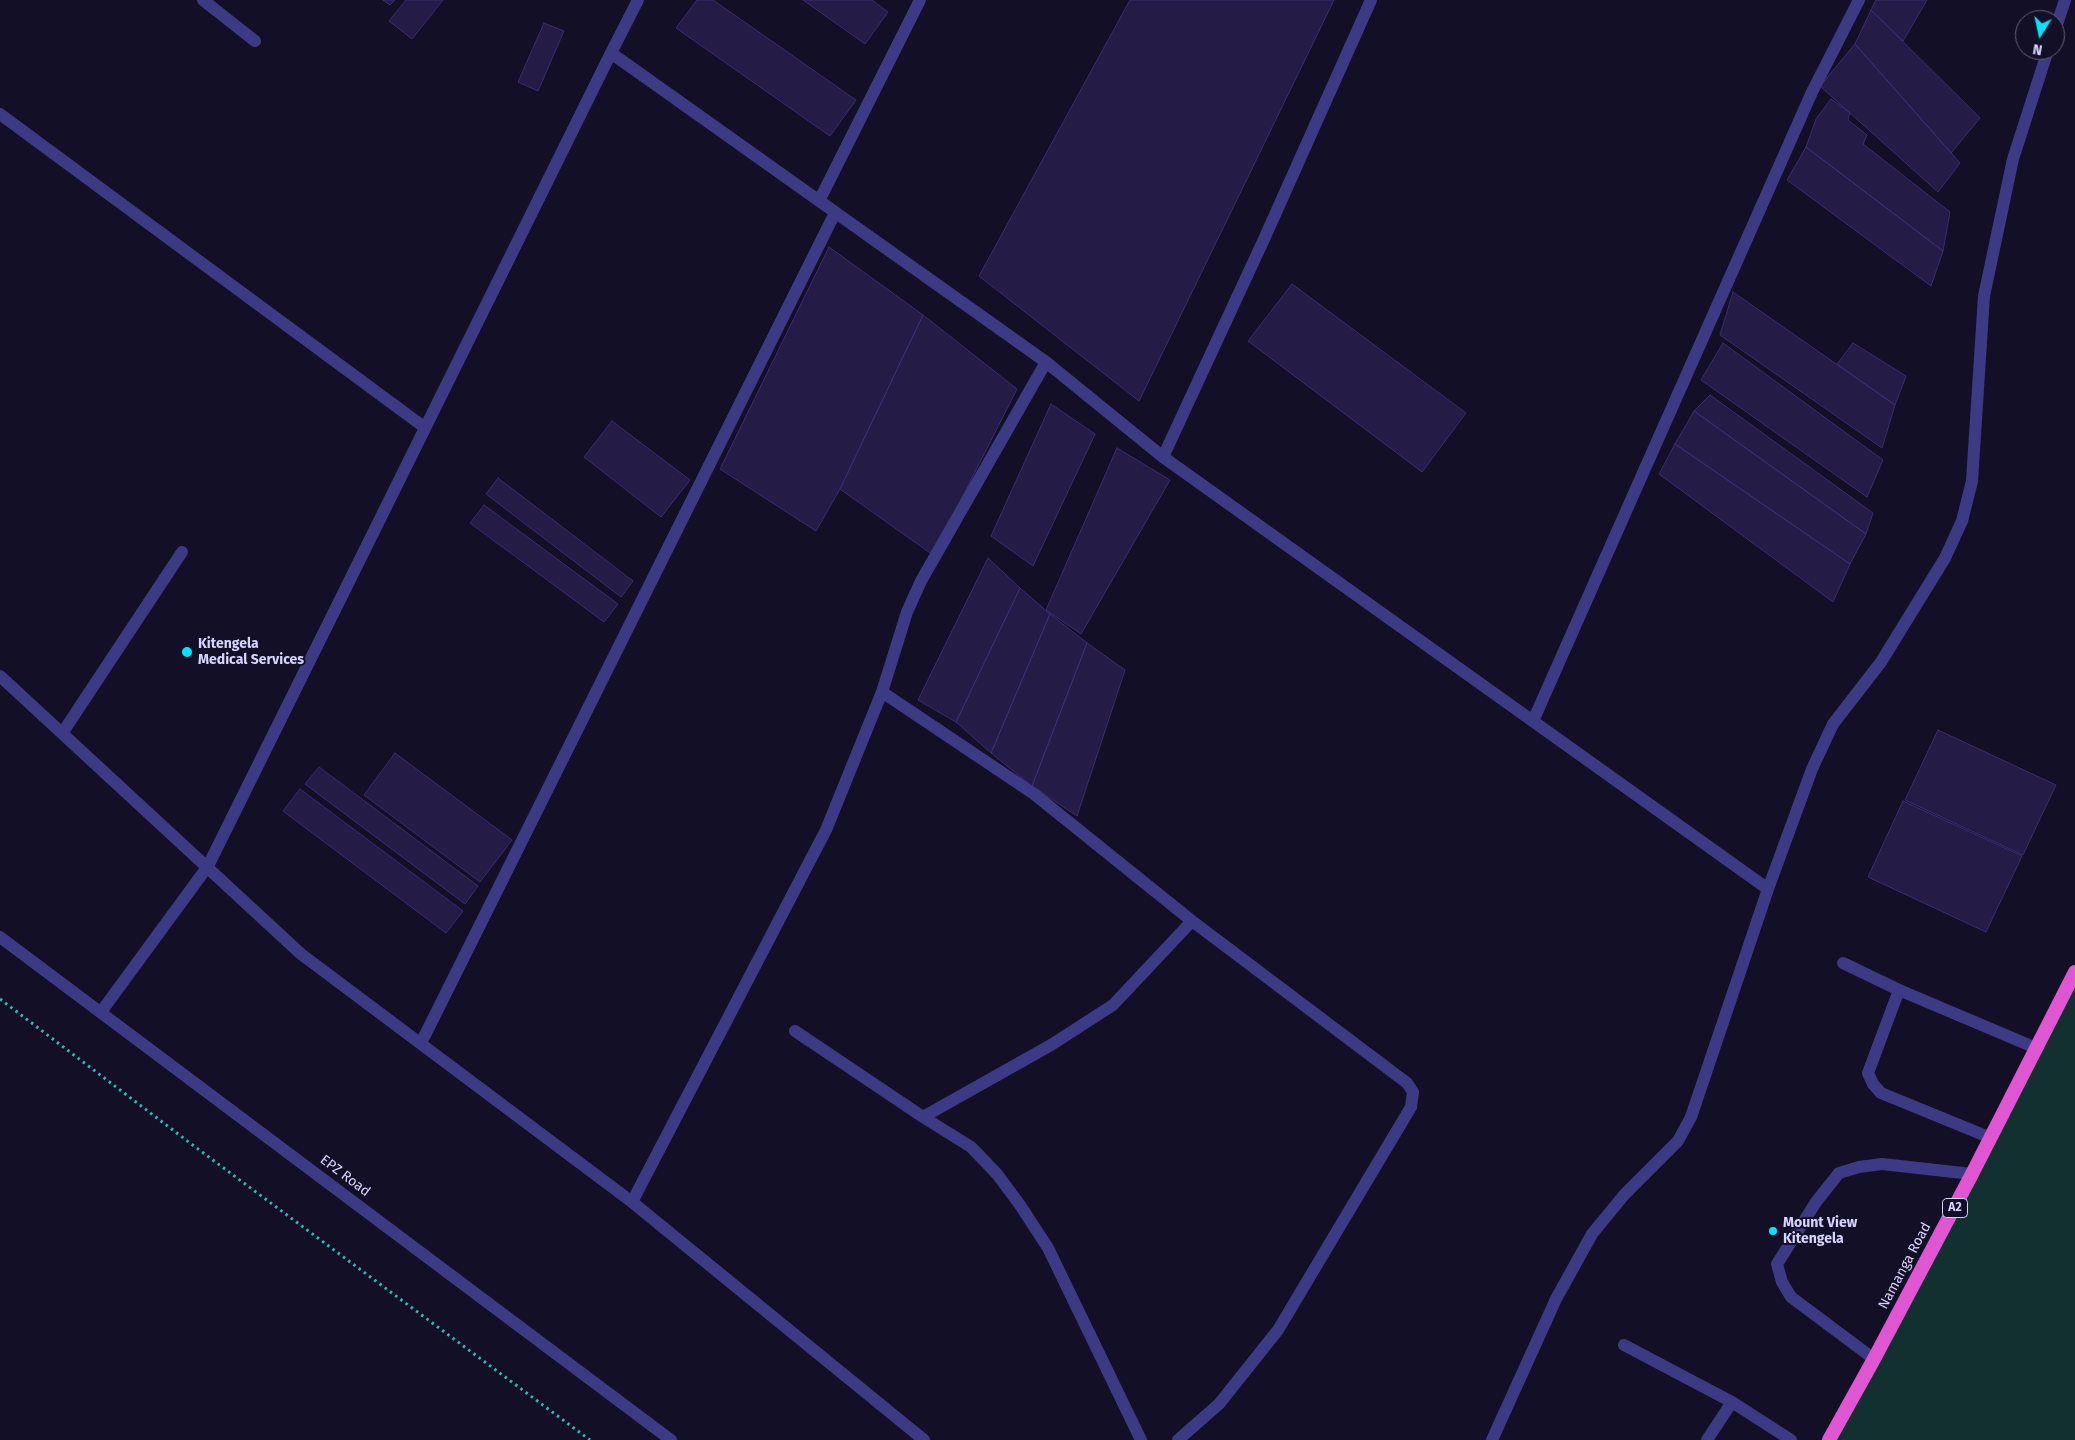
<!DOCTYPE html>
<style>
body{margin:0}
#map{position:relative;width:2075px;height:1440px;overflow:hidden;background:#130f26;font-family:"Fira Sans",sans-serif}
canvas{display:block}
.north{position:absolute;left:2015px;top:10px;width:50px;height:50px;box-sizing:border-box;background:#130f26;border:1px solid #625e7d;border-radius:50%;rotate:190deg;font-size:14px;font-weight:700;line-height:20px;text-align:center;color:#d9d4ff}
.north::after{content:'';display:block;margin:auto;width:18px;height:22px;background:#00e5ff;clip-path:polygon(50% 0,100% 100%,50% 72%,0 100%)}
</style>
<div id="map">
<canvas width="2075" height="1440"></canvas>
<div class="north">N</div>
</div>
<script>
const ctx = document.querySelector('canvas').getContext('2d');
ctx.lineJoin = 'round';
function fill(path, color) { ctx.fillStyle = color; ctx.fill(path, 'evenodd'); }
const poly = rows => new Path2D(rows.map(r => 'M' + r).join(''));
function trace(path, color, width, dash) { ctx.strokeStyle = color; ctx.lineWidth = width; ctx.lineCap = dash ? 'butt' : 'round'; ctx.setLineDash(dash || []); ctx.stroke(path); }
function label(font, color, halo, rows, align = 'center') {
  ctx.font = font + ' "Fira Sans",sans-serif'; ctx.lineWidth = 4; ctx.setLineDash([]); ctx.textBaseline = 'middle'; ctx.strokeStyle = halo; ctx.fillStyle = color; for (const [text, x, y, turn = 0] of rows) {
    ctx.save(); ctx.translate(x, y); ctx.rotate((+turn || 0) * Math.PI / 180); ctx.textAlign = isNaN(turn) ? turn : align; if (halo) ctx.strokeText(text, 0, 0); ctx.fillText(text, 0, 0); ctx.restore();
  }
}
fill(poly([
 [2075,972,2075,1440,1829,1440]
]), '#12302f');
const building = poly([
 [383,0,395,0,390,5,383,0],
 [406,0,443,0,412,39,389,21,406,0],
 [697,0,713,0,856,100,830,136,676,28,697,0],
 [803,0,872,0,888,12,865,44,803,0],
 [1130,0,1334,0,1139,401,979,276,1130,0],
 [1876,0,1927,0,1903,41,1871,10,1876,0],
 [1871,10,1980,118,1951,153,1855,44,1871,10],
 [544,23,564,31,538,91,518,82,544,23],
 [1855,44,1960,163,1938,192,1820,86,1855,44],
 [1831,99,1850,113,1848,120,1867,135,1863,144,1950,212,1943,251,1806,147,1816,119,1831,99],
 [1806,147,1943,251,1931,286,1787,180,1806,147],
 [829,247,923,315,840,489,816,531,720,469,829,247],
 [1292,284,1466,413,1422,472,1248,341,1292,284],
 [1733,292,1895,405,1882,448,1720,335,1733,292],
 [923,315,1017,389,933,555,840,489,923,315],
 [1723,343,1883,460,1867,497,1701,380,1723,343],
 [1853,343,1906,376,1895,405,1837,364,1853,343],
 [1710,395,1873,513,1866,534,1694,411,1710,395],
 [1051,404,1095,434,1033,566,991,536,1051,404],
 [1694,411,1866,534,1850,564,1675,444,1694,411],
 [612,421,690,480,661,517,584,457,612,421],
 [1675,444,1850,564,1833,602,1659,474,1675,444],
 [1117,448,1170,480,1081,634,1046,610,1117,448],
 [498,478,633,581,621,597,486,494,498,478],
 [484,505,618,604,604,622,470,523,484,505],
 [988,558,1020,588,956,722,918,700,988,558],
 [1020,588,1050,614,991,753,956,722,1020,588],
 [1050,614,1087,643,1032,786,991,753,1050,614],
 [1087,643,1125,670,1077,816,1032,786,1087,643],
 [1938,730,2056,785,2023,855,1905,800,1938,730],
 [395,753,512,840,480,882,364,795,395,753],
 [319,767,478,886,465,904,305,784,319,767],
 [300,789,463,911,446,933,283,811,300,789],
 [1903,801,2022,856,1986,932,1868,877,1903,801]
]);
fill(building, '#241b47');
trace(building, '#3b2d73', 1);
trace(poly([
 [0,999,194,1146,590,1440]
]), '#2fb8b0', 3, [2.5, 4]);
trace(poly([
 [63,732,182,552],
 [1843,963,1899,990,2036,1048],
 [1899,990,1868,1073,1873,1084,1881,1093,1991,1138],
 [1624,1345,1732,1402,1791,1440],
 [1874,1359,1791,1297,1782,1282,1777,1264,1816,1202,1839,1173,1859,1167,1882,1164,1972,1174],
 [1707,1440,1732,1402]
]), '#3d3a85', 12);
trace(poly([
 [203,0,255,41],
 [638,0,611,53,1046,362,1163,457,1768,889],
 [2055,30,2065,0],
 [0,114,424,427],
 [819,201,920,0],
 [1163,457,1265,237,1371,0],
 [0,676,301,954,632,1202,924,1440],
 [882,692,1034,794,1192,921,1407,1083,1413,1092,1411,1107,1278,1330,1219,1404,1178,1440],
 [1533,721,1812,92,1859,0],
 [0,937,671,1440],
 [101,1012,208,866,611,53],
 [795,1031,923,1117,1051,1045,1113,1005,1192,921],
 [421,1043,835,213],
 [923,1117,971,1147,997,1174,1020,1205,1048,1248,1141,1440],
 [632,1202,826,830,882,692,907,612,921,581,1046,362],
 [1492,1440,1556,1299,1592,1234,1624,1195,1678,1141,1691,1117,1768,889,1812,769,1833,724,1881,662,1945,558,1962,521,1972,481,1984,296,2013,159,2048,50]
]), '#3d3a85', 12);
trace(poly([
 [1829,1440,1874,1359,1972,1174,2075,972]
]), '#e055d1', 14);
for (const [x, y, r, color] of [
 [187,652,6,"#00e5ff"],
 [1773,1231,5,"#00e5ff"]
]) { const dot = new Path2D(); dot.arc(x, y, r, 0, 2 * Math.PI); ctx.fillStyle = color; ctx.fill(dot); trace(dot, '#130f26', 2); }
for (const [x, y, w] of [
 [1955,1208,25]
]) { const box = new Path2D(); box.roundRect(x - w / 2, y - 9.5, w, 19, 4); ctx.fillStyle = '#130f26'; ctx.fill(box); trace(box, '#d9d4ff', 1); }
label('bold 12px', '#d9d4ff', null, [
 ["A2",1955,1208]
]);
label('bold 14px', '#d9d4ff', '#130f26', [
 ["Kitengela",198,644],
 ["Medical Services",198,660],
 ["Mount View",1783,1223],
 ["Kitengela",1783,1239]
], 'left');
label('14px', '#d9d4ff', '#130f26', [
 ["EPZ Road",345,1176,37],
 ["Namanga Road",1905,1266,-62]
]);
</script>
